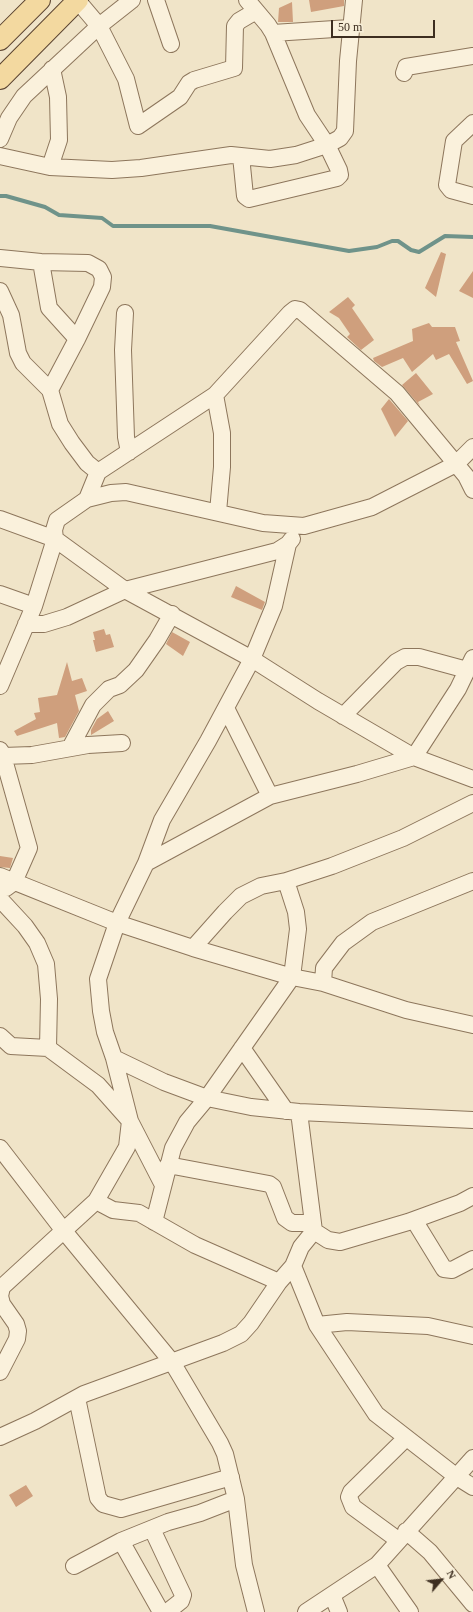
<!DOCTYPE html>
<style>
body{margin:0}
#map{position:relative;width:473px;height:1612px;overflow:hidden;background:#f0e4c8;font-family:"Times New Roman",serif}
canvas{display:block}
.north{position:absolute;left:421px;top:1560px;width:40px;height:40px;-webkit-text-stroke:3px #f7eed8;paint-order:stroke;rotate:62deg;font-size:11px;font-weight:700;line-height:16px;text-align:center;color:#3d2e20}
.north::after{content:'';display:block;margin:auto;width:14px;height:18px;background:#3d2e20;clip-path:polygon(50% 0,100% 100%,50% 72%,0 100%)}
.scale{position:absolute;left:331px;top:20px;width:104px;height:18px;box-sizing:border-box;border:2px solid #3d2e20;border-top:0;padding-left:5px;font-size:12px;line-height:14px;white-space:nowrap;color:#3d2e20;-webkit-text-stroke:3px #f7eed8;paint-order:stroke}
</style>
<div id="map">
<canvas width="473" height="1612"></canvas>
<div class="north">N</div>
<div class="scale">50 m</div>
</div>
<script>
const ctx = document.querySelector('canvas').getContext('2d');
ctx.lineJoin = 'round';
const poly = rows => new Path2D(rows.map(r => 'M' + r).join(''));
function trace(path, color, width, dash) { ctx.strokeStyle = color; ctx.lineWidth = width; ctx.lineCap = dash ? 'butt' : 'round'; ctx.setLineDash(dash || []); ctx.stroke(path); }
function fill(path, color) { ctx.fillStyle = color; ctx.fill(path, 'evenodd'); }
trace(poly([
 [0,196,6,196,45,207,59,215,102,218,113,226,210,226,349,251,377,247,392,241,398,241,411,250,419,252,445,236,473,237]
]), '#6f938a', 4);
fill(poly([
 [309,0,344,0,344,6,311,12],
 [292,2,293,22,278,22,279,8],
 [441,252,446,254,436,297,425,288],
 [473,271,473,298,459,291],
 [348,297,355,305,352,308,374,340,361,350,347,337,350,334,339,318,329,312],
 [429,323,432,327,455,327,460,341,456,342,473,381,467,384,449,354,436,360,433,354,412,372,403,358,382,367,374,361,373,358,413,341,412,329],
 [416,373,433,394,418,402,420,406,402,385],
 [389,399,408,421,395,437,381,409],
 [236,586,265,602,262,610,231,597],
 [104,629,106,635,110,634,114,647,96,652,93,640,95,640,93,632],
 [172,632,190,642,183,656,166,644],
 [67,662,72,681,82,678,87,691,75,695,79,711,65,737,59,738,57,723,17,736,14,731,36,719,34,713,40,712,38,698,57,695],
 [108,711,114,721,91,735,91,730,97,719],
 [0,856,13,858,10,868,0,867],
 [26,1485,33,1496,16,1507,9,1495]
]), '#cf9f7d');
const minor = poly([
 [77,0,99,26,126,79,138,126,180,97,189,83,194,80,234,68,235,26,239,21,256,11],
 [156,0,171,44],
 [273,33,350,28],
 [404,73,406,67,473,56],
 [473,123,454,141,447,185,451,190,473,196],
 [0,139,9,118,24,96,99,26,132,0],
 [0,156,50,167,112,170,141,168,231,155,270,159,296,155,327,145,340,138,345,131,348,61,354,0],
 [241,156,245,196,249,199,337,178,340,175,339,170,327,145,307,115,273,33,268,25,247,0],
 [50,167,59,140,58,97,52,69],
 [0,258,41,262,88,263,99,269,103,277,102,287,77,339,50,390],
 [41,262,49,308,77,339],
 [0,291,11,315,18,353,23,363,50,390,60,424,72,443,87,463,98,472],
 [125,313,123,350,126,437,129,452],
 [215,395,222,433,222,467,218,512],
 [87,499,98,472,215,395,290,313,295,309,300,310,397,393,466,476,473,490],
 [0,519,55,539,125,590,252,659,318,701,414,757,473,779],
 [0,594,34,606],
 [26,624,44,624,67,617,125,590,277,551,288,544,292,539],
 [0,686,34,606,55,539,54,530,57,520,87,499,111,493,126,492,263,523,304,526,372,507,456,464,473,447],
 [226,708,270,796],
 [343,716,396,662,405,657,419,657,467,670],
 [70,748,93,705,109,689,120,685,136,670,157,640,172,614],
 [0,750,3,756,29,848,14,882,6,888],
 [3,756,32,755,88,745,122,743],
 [146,863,162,820,208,741,252,659,274,606,288,544],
 [0,876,117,923,193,948,292,977,323,983,406,1010,473,1025],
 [0,899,25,926,37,943,46,964,49,999,48,1048],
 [193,948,225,912,241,896,261,886,286,881,332,866,403,838,473,803],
 [323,983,324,968,343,943,372,922,473,881],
 [0,1036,11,1046,48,1048,98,1085,130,1121,163,1185],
 [242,1048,286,1111],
 [114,1058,164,1082,207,1098,251,1107,299,1112,473,1120],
 [0,1148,64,1231,172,1362,220,1443,225,1454,236,1499,244,1565,256,1612],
 [168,1165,269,1184,273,1187,285,1218,292,1223,313,1223],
 [96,1201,113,1210,139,1213,195,1245,279,1282],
 [414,1220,444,1269,452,1270,473,1259],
 [154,1222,173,1148,187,1122,207,1098,292,977,298,929,296,912,286,881],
 [314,1231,328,1240,340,1242,408,1222,460,1203,473,1196],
 [293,1266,317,1325,376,1414,457,1477,473,1487],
 [317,1325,347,1322,428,1326,473,1336],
 [0,1372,17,1339,18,1331,16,1324,2,1304,0,1296,2,1287,96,1201,127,1147,130,1121,114,1058,105,1032,101,1011,98,979,117,923,146,863,270,796,357,774,414,757,458,689,473,658],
 [77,1398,98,1498,103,1504,121,1509,231,1477],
 [0,1437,35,1421,84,1394,223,1343,241,1334,251,1323,279,1282,293,1266,301,1247,314,1231,299,1112],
 [152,1529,183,1595,181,1601,167,1612],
 [406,1531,430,1552,473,1604],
 [398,1540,353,1507,349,1497,351,1492,406,1438],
 [121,1541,161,1612],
 [377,1565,410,1612],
 [74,1566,121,1541,168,1522,200,1513,236,1499],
 [332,1595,339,1612],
 [306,1612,377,1565,473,1458]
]);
const major = poly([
 [0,40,40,0],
 [0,79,78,0]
]);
trace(minor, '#8d765c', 18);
trace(major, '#5b4430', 22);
trace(minor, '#faf1dc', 16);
trace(major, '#f3d9a0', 20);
</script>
